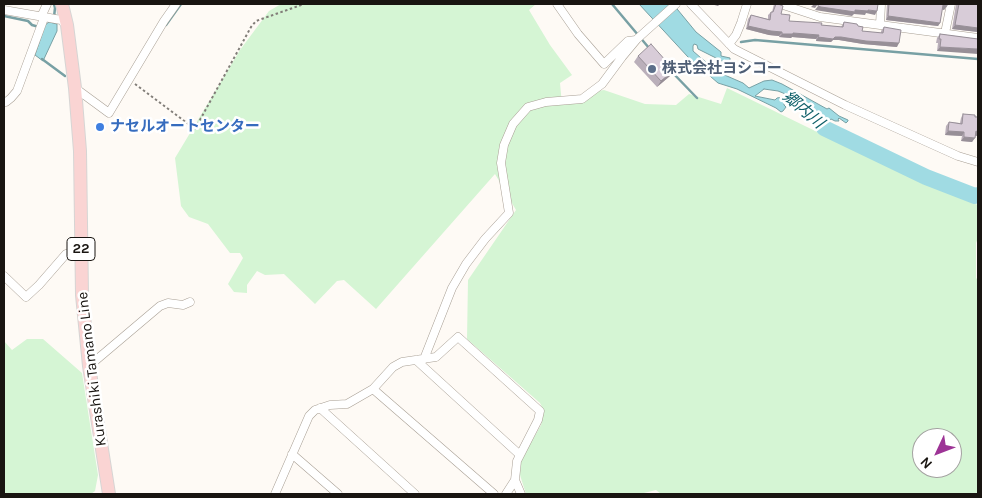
<!DOCTYPE html>
<meta charset="utf-8">
<style>
body{margin:0}
#map{position:relative;width:982px;height:498px;overflow:hidden;background:#fefaf5;font-family:Karla,sans-serif}
canvas{display:block}
.frame{position:absolute;inset:0;border:5px solid #191511;pointer-events:none}
.north{position:absolute;left:912px;top:428px;width:50px;height:50px;box-sizing:border-box;background:#fff;border:1px solid #a3a1a0;border-radius:50%;rotate:227deg;font-size:14px;font-weight:700;line-height:20px;text-align:center;color:#191511}
.north::after{content:'';display:block;margin:auto;width:18px;height:22px;background:#9d3496;clip-path:polygon(50% 0,100% 100%,50% 72%,0 100%)}
</style>
<div id="map">
<canvas width="982" height="498"></canvas>
<div class="frame"></div>
<div class="north">N</div>
</div>
<script>
const ctx = document.querySelector('canvas').getContext('2d');
ctx.lineJoin = 'round';
function fill(path, color) { ctx.fillStyle = color; ctx.fill(path, 'evenodd'); }
const poly = rows => new Path2D(rows.map(r => 'M' + r).join(''));
function trace(path, color, width, dash) { ctx.strokeStyle = color; ctx.lineWidth = width; ctx.lineCap = dash ? 'butt' : 'round'; ctx.setLineDash(dash || []); ctx.stroke(path); }
function label(font, color, halo, rows, align = 'center') {
  ctx.font = font + ' Karla,"Noto Sans JP",sans-serif'; ctx.lineWidth = 5; ctx.setLineDash([]); ctx.textBaseline = 'middle'; ctx.strokeStyle = halo; ctx.fillStyle = color; for (const [text, x, y, turn = 0] of rows) {
    ctx.save(); ctx.translate(x, y); ctx.rotate((+turn || 0) * Math.PI / 180); ctx.textAlign = isNaN(turn) ? turn : align; if (halo) ctx.strokeText(text, 0, 0); ctx.fillText(text, 0, 0); ctx.restore();
  }
}
fill(poly([
 [281,4,536,4,529,10,550,45,572,75,560,83,562,105,585,102,598,91,604,90,645,104,676,105,689,94,721,104,727,88,924,184,978,205,978,238,976,243,976,278,978,280,978,494,661,494,656,490,640,494,526,494,520,475,521,460,541,425,544,411,540,403,467,339,468,280,516,210,495,174,376,309,344,280,337,281,315,304,284,274,265,275,257,271,247,285,247,293,234,292,228,284,243,258,240,253,230,253,208,224,189,217,181,206,175,158,240,50,269,11],
 [922,438,952,438,952,468,922,468],
 [27,339,43,339,82,373,98,475,95,491,91,494,4,494,4,341,12,350]
]), '#d5f5d4');
const water = poly([
 [639,4,673,4,696,32,721,52,721,56,730,58,730,61,722,61,698,49,697,45,694,44,693,46,693,51,701,58,720,73,743,83,749,88,764,81,772,80,782,84,827,109,829,108,839,116,848,120,848,121,846,123,839,118,838,119,839,121,835,121,831,119,826,123,829,131,819,127,818,122,809,111,800,106,784,102,784,105,786,107,783,111,781,112,776,108,737,89,718,83,688,57,639,4],
 [764,89,778,91,783,93,789,96,777,98,775,100,755,96,764,89],
 [49,22,57,24,57,31,43,61,35,55,45,25,49,22]
]);
fill(water, '#a0dbe3');
trace(water, '#78a0a4', 1);
trace(poly([
 [612,4,649,48],
 [4,16,28,21,32,25,39,27],
 [54,17,55,8,54,4],
 [166,25,181,4],
 [741,42,755,40,978,59],
 [42,59,65,76],
 [670,70,697,98]
]), '#78a0a4', 2.5);
trace(poly([
 [815,115,824,128,926,177,975,196,978,195]
]), '#a0dbe3', 16);
const street = poly([
 [557,4,578,34,604,64,628,41,636,40],
 [691,4,734,49,845,105,958,156,978,162],
 [780,4,820,17,978,38],
 [4,10,61,20,66,25],
 [41,17,47,4],
 [880,25,881,4],
 [945,33,951,4],
 [729,44,736,35,741,23,747,4],
 [75,88,109,113,164,21,176,4],
 [4,102,6,102,11,98,17,91,44,18],
 [4,276,26,297,39,285,66,254,81,249],
 [424,359,452,288,466,264,485,239,509,213,501,163,504,145,513,124,528,107,546,102,582,99,602,84,622,57,637,39,676,4],
 [416,360,520,455],
 [89,366,160,306,168,303,183,305,190,302],
 [373,389,494,494],
 [320,408,415,494],
 [292,454,338,494],
 [275,494,309,416,315,410,330,405,347,404,373,389,393,367,402,362,436,357,458,337,540,411,538,420,517,461,515,480,521,494],
 [506,494,515,480]
]);
const primary = poly([
 [62,4,67,25,75,88,80,151,82,295,89,366,109,494]
]);
trace(street, '#a89f94', 9);
trace(primary, '#d6d5d4', 14);
trace(poly([
 [135,84,195,129,251,27,256,21,304,4]
]), '#817d78', 2, [2.5, 2.5]);
trace(street, '#fff', 8);
trace(primary, '#fad4d3', 12);
fill(poly([
 [774,4,778,4,781,14,789,21,841,27,844,22,858,26,862,31,881,33,881,31,884,27,897,47,863,44,839,40,833,40,831,42,816,41,816,39,792,37,791,38,779,37,779,36,769,35,746,29,748,19,751,15,768,19,768,15,771,12,772,12],
 [887,4,947,4,944,10,942,9,940,23,938,26,886,20],
 [956,4,978,4,978,32,952,29],
 [940,34,978,39,937,51,938,43,936,43,937,38],
 [638,56,670,76,657,87,634,62],
 [963,114,978,117,978,136,975,136,972,142,961,141,962,136,945,135,946,126,949,122,960,123,961,118]
]), '#baafba');
fill(poly([
 [711,4,720,4,718,6],
 [814,4,818,4,815,8,811,7],
 [943,5,947,6,944,10,940,9],
 [818,6,855,10,868,10,877,11,875,15,866,13,865,15,854,14,852,16,815,10],
 [888,16,940,23,938,26,886,20],
 [955,25,978,28,978,32,952,29],
 [748,26,782,32,779,36,769,35,746,29],
 [793,33,819,35,816,39,792,37,791,38,779,37,782,34],
 [818,37,841,37,899,43,897,47,863,44,839,40,833,40,831,42,816,41],
 [940,47,978,49,978,54,937,51],
 [674,70,670,76,657,87,661,81],
 [948,131,964,132,962,136,945,135],
 [976,131,978,132,978,136,973,135],
 [964,137,975,138,972,142,961,141]
]), '#978f97');
const building = poly([
 [776,4,778,4,783,6,781,14,790,15,789,21,822,23,821,25,843,27,844,22,857,24,858,26,863,27,862,31,883,33,884,27,901,30,899,43,866,41,841,37,835,37,833,39,818,37,819,35,793,33,793,34,782,34,782,32,771,31,748,26,751,15,770,20,771,12,773,12,776,4],
 [814,4,878,4,877,11,868,10,868,11,855,10,855,12,821,7,818,6,818,4,814,4],
 [889,4,947,4,947,6,943,5,940,23,888,16,889,4],
 [959,4,978,4,978,28,955,25,959,4],
 [940,34,978,39,978,49,940,47,941,39,939,39,940,34],
 [651,44,674,70,661,81,638,56,651,44],
 [963,114,975,115,975,117,978,117,978,132,976,131,975,138,964,137,964,132,948,131,949,122,962,124,963,114]
]);
fill(building, '#d8ccd8');
trace(building, '#978f97', 1);
for (const [x, y, r, color] of [
 [652,69,5,"#5c6f8a"],
 [100,127,5,"#3f7fe0"]
]) { const dot = new Path2D(); dot.arc(x, y, r, 0, 2 * Math.PI); ctx.fillStyle = color; ctx.fill(dot); trace(dot, '#fff', 2); }
for (const [x, y, w] of [
 [81,249,28]
]) { const box = new Path2D(); box.roundRect(x - w / 2, y - 11.5, w, 23, 4); ctx.fillStyle = '#fff'; ctx.fill(box); trace(box, '#191511', 1); }
label('bold 14px', '#191511', null, [
 ["22",81,249]
]);
label('bold 15px', '#4e5e75', '#fff', [
 ["株式会社ヨシコー",662,69]
], 'left');
label('bold 15px', '#366cbe', '#fff', [
 ["ナセルオートセンター",110,127]
], 'left');
label('15px', '#191511', '#fff', [
 ["Kurashiki Tamano Line",92,369,-97]
]);
label('italic 16px', '#0f6069', '#fff', [
 ["郷内川",803,110,40]
]);
</script>
